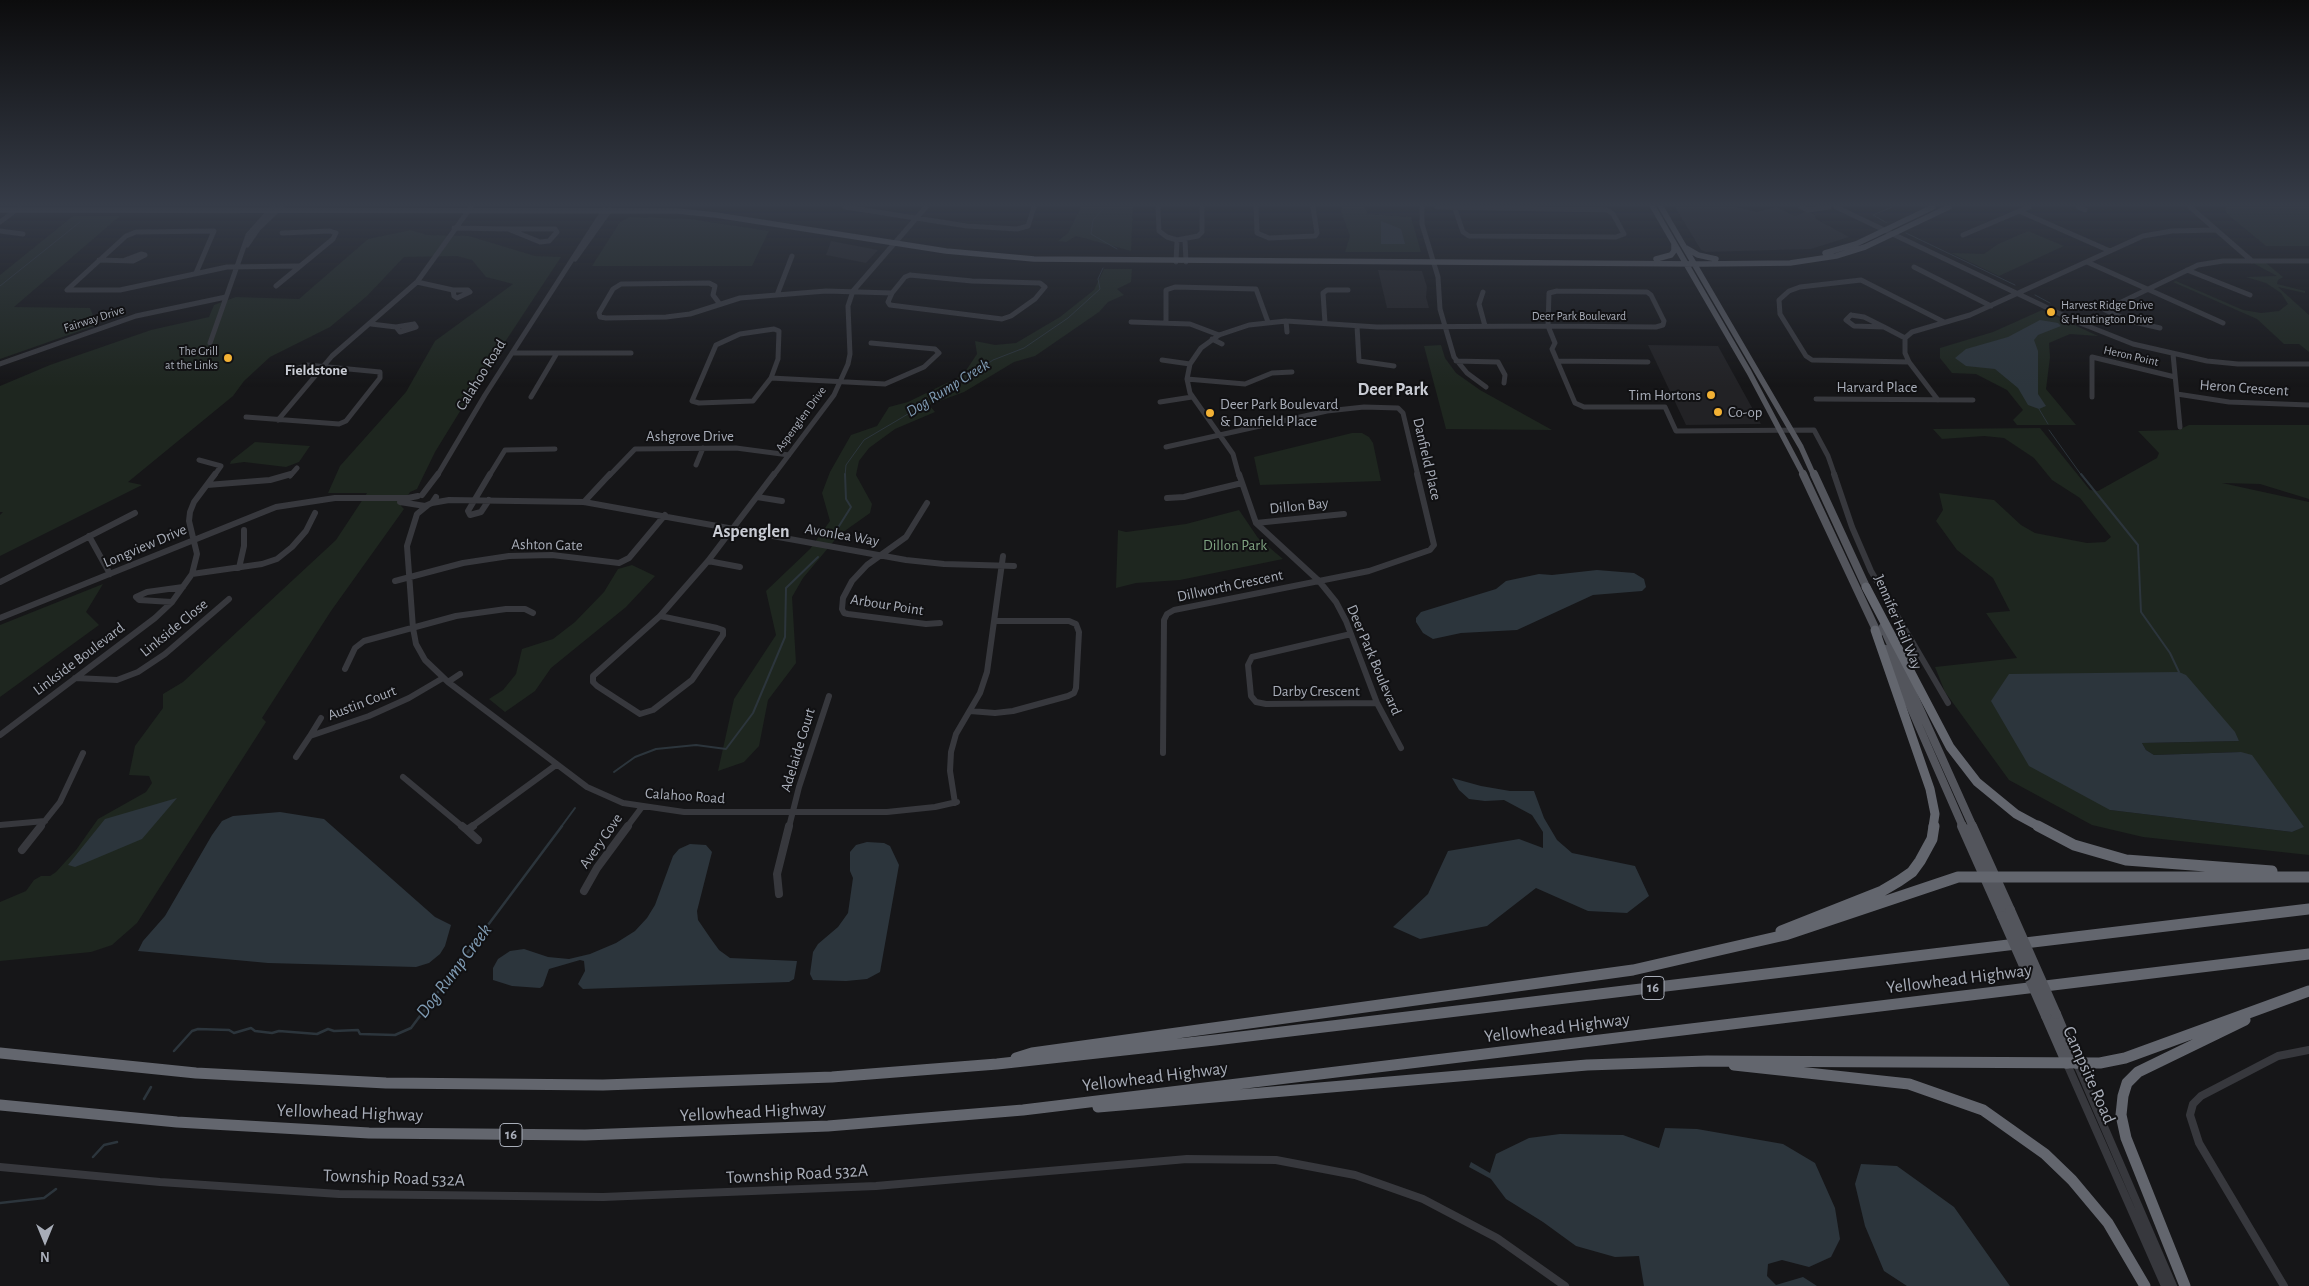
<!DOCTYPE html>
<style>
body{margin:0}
#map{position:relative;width:2309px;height:1286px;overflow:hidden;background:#161618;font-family:"Alegreya Sans",sans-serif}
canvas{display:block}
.north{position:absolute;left:20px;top:1216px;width:50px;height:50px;-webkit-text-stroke:4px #111113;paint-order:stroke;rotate:180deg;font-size:14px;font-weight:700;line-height:20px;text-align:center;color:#a8adb8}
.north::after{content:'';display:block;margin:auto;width:18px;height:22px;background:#a8adb8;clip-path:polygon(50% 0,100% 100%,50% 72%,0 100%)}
</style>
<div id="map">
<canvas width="2309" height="1286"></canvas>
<div class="north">N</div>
</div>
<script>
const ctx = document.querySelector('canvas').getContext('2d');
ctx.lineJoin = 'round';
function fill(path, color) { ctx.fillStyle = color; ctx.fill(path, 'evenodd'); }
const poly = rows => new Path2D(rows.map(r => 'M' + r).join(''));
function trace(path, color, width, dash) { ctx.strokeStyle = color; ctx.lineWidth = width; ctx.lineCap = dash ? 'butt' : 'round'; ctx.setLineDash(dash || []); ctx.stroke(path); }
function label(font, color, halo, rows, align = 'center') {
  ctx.font = font + ' "Alegreya Sans",sans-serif'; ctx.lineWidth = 4; ctx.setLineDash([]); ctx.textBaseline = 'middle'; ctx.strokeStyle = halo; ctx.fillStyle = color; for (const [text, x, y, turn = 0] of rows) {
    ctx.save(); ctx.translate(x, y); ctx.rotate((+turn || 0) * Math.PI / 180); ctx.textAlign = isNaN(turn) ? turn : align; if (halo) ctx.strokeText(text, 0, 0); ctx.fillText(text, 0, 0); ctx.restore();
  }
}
fill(poly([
 [1675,207,1735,207,1757,212,1776,207,1795,216,1807,211,1815,215,1816,219,1849,237,1811,249,1706,252,1701,250],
 [831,241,878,250,866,263,826,255],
 [1378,270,1422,271,1427,287,1426,297,1429,308,1387,308],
 [1648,345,1718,346,1761,424,1686,425]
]), '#222225');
fill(poly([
 [1081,207,1133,207,1131,251,1076,236,1066,242,1058,241,1068,233],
 [1342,207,1364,207,1368,214,1411,217,1421,252,1345,252,1350,236,1341,212],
 [2227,207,2309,207,2309,246,2266,246,2227,214,2225,209],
 [73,216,120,216,14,307,90,308,97,325,0,359,0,275],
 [630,217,690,219,769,231,752,266,592,266,620,222],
 [411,230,427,235,469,236,535,256,561,257,470,395,435,452,417,489,410,492,401,506,404,509,331,611,262,718,266,722,137,923,112,945,91,952,0,961,0,902,26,891,34,880,41,876,50,876,56,872,76,850,98,819,146,792,152,783,149,776,129,775,135,746,163,708,163,694,183,682,336,540,367,493,328,493,340,466,406,392,435,341,513,284,486,277,472,260,457,256,404,257,367,296,330,327,270,357,244,381,233,396,128,482,142,485,0,556,0,515,3,512,0,512,0,386,50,365,151,330,209,317,214,305,236,297,299,299,368,239],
 [2028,231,2064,246,1999,276,1951,253,1984,254,1998,244],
 [2253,263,2266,263,2283,277,2278,280,2277,284,2305,291,2305,293,2278,287,2309,315,2309,352,2299,344,2284,344,2257,319,2173,282,2176,281,2243,310,2261,313,2279,311,2288,304,2281,293,2266,283,2246,277,2277,276],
 [1104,269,1132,269,1131,282,1117,289,1124,295,1108,302,1099,312,1035,356,1014,362,964,392,929,405,935,412,895,429,869,448,859,461,856,475,872,504,870,513,839,535,803,578,792,597,796,663,768,700,759,746,744,762,718,771,734,699,776,635,766,591,810,549,830,521,822,493,830,472,851,435,877,426,889,407,908,402,963,375,977,354,975,341,995,345,1016,343,1060,317,1094,290],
 [2042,310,2098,336,2070,334,2049,343,2050,357,2046,389,2076,425,2017,425,2013,420,2023,410,2007,390,1976,374,1952,373,1940,358,1940,348,1993,332],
 [1441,345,1445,358,1456,373,1480,390,1552,430,1446,429,1424,346],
 [2189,425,2309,425,2309,499,2260,484,2222,483,2309,502,2309,855,2143,837,2092,825,2009,780,1945,692,1935,667,2017,658,1986,613,2010,611,1993,578,1957,550,1936,521,1943,510,1939,493,1994,500,2021,525,2035,533,2087,543,2105,542,2111,537,2080,498,2052,480,2034,458,2004,438,1984,436,1942,439,1933,429,2040,428,2090,490,2098,491,2157,458,2159,453,2138,431,2178,430],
 [2179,672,2239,741,2142,743,2146,750,2154,755,2241,752,2303,827,2292,832,2110,810,2173,674],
 [1352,433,1362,433,1369,437,1373,443,1381,481,1260,485,1254,457],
 [255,442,310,446,299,462,286,467,244,462,230,464,231,461],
 [1239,510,1258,538,1283,559,1180,580,1136,583,1116,588,1118,530,1126,532,1186,524],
 [632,565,655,576,626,607,551,668,535,691,505,712,489,699,503,690,516,674,522,649,553,639,575,622,604,592,618,569],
 [103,584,86,612,99,625,0,697,0,625]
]), '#1e261f');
fill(poly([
 [1381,221,1401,229,1405,244,1381,244],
 [2040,320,2058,323,2061,326,2038,335,2034,340,2038,351,2038,394,2046,406,2039,409,2028,405,2018,388,1995,369,1966,366,1955,358,1966,349,2008,337],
 [1597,570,1634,573,1644,579,1646,587,1642,591,1593,595,1517,630,1461,633,1433,639,1423,633,1416,622,1416,618,1421,612,1496,589,1506,581,1539,574,1552,575],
 [2179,672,2186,675,2235,732,2239,741,2142,743,2146,750,2154,755,2241,752,2252,755,2304,827,2292,832,2110,810,2029,766,1991,701,2009,674],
 [1452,778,1481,786,1510,791,1534,791,1544,818,1557,840,1572,853,1635,866,1649,896,1627,913,1588,911,1536,888,1487,926,1420,939,1393,927,1428,894,1448,851,1519,839,1543,848,1543,832,1532,815,1504,800,1485,801,1469,799,1459,790],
 [177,798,142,839,85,863,75,867,68,865,105,819],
 [280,812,324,819,435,917,451,925,445,946,440,954,429,963,416,967,268,963,138,951,143,941,165,916,212,835,222,821,233,816],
 [867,842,884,843,890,846,899,865,880,972,867,979,846,981,813,980,810,974,813,952,818,944,838,927,848,913,853,878,850,871,850,852,856,845],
 [690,844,706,845,712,852,697,911,698,920,711,939,719,950,730,958,797,961,794,979,789,982,583,989,578,984,585,971,584,961,580,960,549,969,543,986,540,988,512,986,493,980,493,968,498,959,510,951,524,949,548,957,569,959,590,954,616,943,635,931,647,918,655,905,673,856,679,849],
 [1665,1128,1697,1129,1783,1144,1815,1163,1835,1208,1840,1239,1831,1257,1809,1267,1782,1260,1768,1264,1767,1276,1776,1285,1803,1277,1817,1286,1644,1286,1639,1256,1615,1257,1576,1246,1543,1222,1506,1199,1491,1179,1469,1167,1471,1162,1490,1173,1496,1154,1529,1138,1560,1134,1623,1135,1659,1148],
 [1861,1164,1897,1166,1954,1207,2010,1286,1907,1286,1884,1271,1865,1226,1855,1184]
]), '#2c353c');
trace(poly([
 [1105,207,1093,220,1091,234,1117,249],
 [1887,223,1873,215,1892,207],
 [1906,233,2015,285],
 [0,286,80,222],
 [2035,295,2050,303],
 [2039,409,2048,424],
 [2049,430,2082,476],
 [845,476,846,465,864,440,957,385,993,360,1024,348,1068,318,1100,289,1098,279,1103,268]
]), '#2c353c', 1);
trace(poly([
 [2081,474,2138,545,2141,612,2170,653,2179,672],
 [834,534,851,507,846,499,845,474],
 [614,772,635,757,656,749,696,745,726,749,753,713,785,637,786,588,818,557],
 [561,827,575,808]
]), '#2c353c', 2);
trace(poly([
 [174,1051,192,1031,198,1029,229,1030,234,1033,251,1028,255,1031,272,1033,279,1031,317,1034,328,1029,334,1031,358,1030,360,1034,395,1035,411,1028,562,826],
 [144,1099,151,1087],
 [93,1157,104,1145,117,1142],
 [0,1203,44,1198,56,1189]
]), '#2c353c', 2.5);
trace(poly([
 [845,207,967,226,1017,229,1028,226,1034,207],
 [1158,207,1159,231,1167,237,1177,240,1198,236,1202,232,1202,207],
 [1256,207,1257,233,1269,238,1315,236,1317,233,1313,207],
 [1422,207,1422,224,1438,277,1440,309,1454,357,1467,373,1486,387],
 [1437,207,1607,210,1613,214,1624,234,1616,237,1469,236,1463,232,1455,209],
 [1801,207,1808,210,1829,207],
 [1836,207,2075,321,2133,344,2207,361,2238,364,2309,364],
 [2078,207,2085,210],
 [2190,207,2252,261],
 [2019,211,2110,251],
 [0,222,20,207],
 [454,228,508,229],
 [508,229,555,229,557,232,549,241,540,242,508,229],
 [0,231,23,234],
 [1963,235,2029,207],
 [1185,240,1186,262],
 [247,245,258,229,281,207],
 [575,259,610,210],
 [99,260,133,261,145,255,141,254,125,260],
 [1176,262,1177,240],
 [2087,262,2223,323],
 [1914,267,1991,306],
 [2187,270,2250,295],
 [196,273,214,231,136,232,126,236,67,290,120,290,227,267,299,266],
 [910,275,972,281,1040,283,1045,287,1035,299,1011,316,1002,319,890,305,888,302,892,293,905,277,910,275],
 [417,282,453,290],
 [276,286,333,239,336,233,330,231,282,233],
 [453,290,468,290,470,292,457,298,454,296,453,290],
 [1557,291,1647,292,1651,295,1664,321,1663,325,1656,327,1548,326,1549,293,1557,291],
 [1483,292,1479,304,1485,326],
 [777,295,792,256],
 [719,303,713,295,715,286,709,283,621,284,613,289,599,313,600,317,606,318,666,317,690,314,740,298,826,291,892,293],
 [1851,315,1864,317,1884,327,1854,326,1846,320,1851,315],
 [1286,321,1287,332],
 [1131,322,1190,324,1219,335],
 [1166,322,1166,290,1175,287,1256,289,1268,322],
 [1325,323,1323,293,1327,290,1348,290],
 [371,324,396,327],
 [414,324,416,327,400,332,396,327,414,324],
 [1357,326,1359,361,1394,366],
 [1548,326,1555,343,1552,349,1575,403,1584,407,1665,407,1676,431,1814,430,1828,456,1835,476],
 [1884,327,1905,338],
 [2160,328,2130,321,2105,310,2198,265,2223,261,2309,261],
 [774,329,779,331,778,359,771,378,753,401,699,403,692,401,716,345,740,334,774,329],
 [1212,339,1222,344],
 [210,343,248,235,273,207],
 [512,353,631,353],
 [2173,354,2180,427],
 [1162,360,1190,364],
 [1456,361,1498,362,1505,375,1504,383],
 [1557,361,1648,362],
 [1909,362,1812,360,1806,356,1780,314,1779,300,1789,291,1800,287,1861,280,1944,322],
 [0,364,136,316,226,297],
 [771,378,885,384,924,367,939,353,935,349,871,343],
 [1187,379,1245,384,1272,373,1292,372],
 [2177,394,2229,402,2309,405],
 [531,397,557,353],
 [2092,397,2092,357,2175,377],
 [1816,399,1973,400],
 [1938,400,1909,362,1905,353,1905,338,1912,332,1970,315,2143,236,2172,231,2216,230],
 [1160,402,1192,397],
 [246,417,339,424,346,421,380,378,380,372,307,365,293,370,292,374,315,374],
 [278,420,332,356,417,282,471,207],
 [1166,447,1327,411,1364,407,1398,408,1403,413,1418,476],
 [199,460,221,466,214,476],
 [696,465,703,448],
 [290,476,297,468],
 [437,476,485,395,604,210],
 [489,476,505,450,555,449],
 [609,476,635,449,736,448,789,455],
 [773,476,834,395,848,364,850,354,848,306,853,291,926,207],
 [1239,476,1233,454,1190,393,1187,379,1190,364,1201,348,1219,335,1249,325,1286,321,1377,327,1548,326]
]), '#37383d', 5);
trace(poly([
 [1239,474,1256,523,1319,581,1336,602,1346,621,1377,703,1401,748],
 [1834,474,1852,527,1871,571,1948,703],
 [207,485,270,480,291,474],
 [422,495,438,474],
 [757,497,782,501],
 [1167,498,1184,497,1242,483],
 [489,500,481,512,470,515,468,511,490,474],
 [400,502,425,506,432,503,436,497],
 [584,502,610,474],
 [432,503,449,500,584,502,906,560,944,564,1014,566],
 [927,503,906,537,867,565,852,581,843,598,842,609,844,613,848,614,926,624,940,623],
 [428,505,417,514,407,546,413,628,416,644,425,660,448,682,587,787,623,803,684,812,887,812,935,807,957,802],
 [1256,523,1344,514],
 [89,536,110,574],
 [708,561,740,567],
 [239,568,244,546,244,530],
 [192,574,262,564,277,559,292,547,306,531,315,513],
 [395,581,463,563,509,556,552,555,619,563,629,558,665,515],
 [0,582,135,513],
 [136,597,147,592,183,587],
 [136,597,139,600,172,602],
 [660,616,717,628,723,630,723,635,692,680,653,710,640,714,597,686,593,682,593,676,660,616],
 [660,616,708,561,774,474],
 [0,618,276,507,335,498,408,498,418,496],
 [1351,634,1252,657,1248,665,1251,696,1256,702,1266,704,1377,703],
 [345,669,355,648,364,641,456,616,506,609,525,609,533,613],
 [75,678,117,680,138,672,165,654,229,599],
 [448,682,460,674],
 [970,711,995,713,1013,711,1068,696,1074,693,1076,688,1079,632,1076,624,1069,621,994,621],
 [0,735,155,618,172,602,192,574,197,554,189,521,190,512,194,502,215,474],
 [310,736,321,718],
 [1163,753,1164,620,1167,614,1174,610,1369,571,1430,550,1434,545,1417,474],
 [296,757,310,736,369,716,409,698,443,678],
 [403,777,463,827],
 [955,803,950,771,951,752,956,734,980,693,987,672,1003,556],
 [0,825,45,821],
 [40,827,60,802,83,753],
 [471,827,556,765],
 [627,827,642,807],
 [789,827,799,787,829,696]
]), '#37383d', 6);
trace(poly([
 [462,826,467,830,473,826],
 [467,830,478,840],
 [22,850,41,826],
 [584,891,597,868,628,826],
 [779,894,777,874,789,826],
 [2067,1064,2165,1286],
 [2077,1064,2173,1286],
 [0,1167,160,1182,339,1194,603,1197,876,1186,1187,1159,1276,1160,1355,1175,1423,1199,1497,1238,1565,1286],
 [2284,1286,2199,1143,2190,1115,2193,1104,2201,1096,2278,1056,2309,1050]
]), '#37383d', 8);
trace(poly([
 [1653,207,1749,372,1804,476],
 [1661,207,1801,447,1814,476],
 [0,210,677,211,716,215,946,251,1034,259,1701,264,1790,263,1836,256,1865,247,1949,207],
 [1686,248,1698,255,1716,259],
 [1825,253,1856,244,1933,207],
 [1656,259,1671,255,1674,251,1674,244]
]), '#53555c', 5.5);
trace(poly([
 [1803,474,1878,634],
 [1814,474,1868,591],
 [1883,627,1973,827],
 [1885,649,1963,827]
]), '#53555c', 8);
trace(poly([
 [1962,826,2002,916],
 [1972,826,2010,910],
 [2056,1014,2077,1064],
 [2046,1016,2067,1064]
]), '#53555c', 10);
trace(poly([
 [1866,587,1950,747,1977,782,2016,814,2040,827],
 [1875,630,1930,789,1935,814,1933,827]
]), '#63666e', 9);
trace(poly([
 [2038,826,2074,845,2126,860,2272,871],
 [1781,931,1882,891,1899,881,1912,872,1920,861,1932,839,1934,826],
 [0,1053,196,1073,386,1083,603,1085,832,1077,997,1064,1215,1040,2309,909],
 [1016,1058,1032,1053,1633,970,1785,935,1958,877,2309,877],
 [1734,1065,1909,1084,1983,1110,2045,1154,2072,1180,2108,1223,2145,1286],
 [0,1105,177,1122,369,1133,585,1135,828,1126,1023,1110,2309,954],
 [1098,1107,1587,1065,1707,1061,2100,1063,2125,1058,2309,991],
 [2185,1286,2126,1138,2121,1115,2123,1096,2127,1083,2138,1072,2245,1020]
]), '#63666e', 11);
trace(poly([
 [2010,910,2056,1014],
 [2002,916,2046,1016]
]), '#53555c', 10);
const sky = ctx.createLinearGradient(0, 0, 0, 387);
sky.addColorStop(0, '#0c0c0d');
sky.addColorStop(0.53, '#363c48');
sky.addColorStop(1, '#363c4800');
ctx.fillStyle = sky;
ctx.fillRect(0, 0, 2309, 387);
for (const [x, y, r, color] of [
 [2051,312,5,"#f2b134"],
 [228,358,5,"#f2b134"],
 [1711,395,5,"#f2b134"],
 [1718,412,5,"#f2b134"],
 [1210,413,5,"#f2b134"]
]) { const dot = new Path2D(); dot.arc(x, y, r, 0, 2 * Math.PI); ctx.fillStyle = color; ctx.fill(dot); trace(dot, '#111113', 2); }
label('12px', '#a8adb8', '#111113', [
 ["Harvest Ridge Drive",2061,305],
 ["& Huntington Drive",2061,319],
 ["The Grill",218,351,"right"],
 ["at the Links",218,365,"right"]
], 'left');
label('12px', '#a8adb8', '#111113', [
 ["Deer Park Boulevard",1579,316],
 ["Fairway Drive",94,319,-18],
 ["Heron Point",2131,356,13],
 ["Aspenglen Drive",801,419,-54]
]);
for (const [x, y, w] of [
 [1653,988,22],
 [511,1135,22]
]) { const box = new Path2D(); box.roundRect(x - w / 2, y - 11.5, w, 23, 4); ctx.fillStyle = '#111113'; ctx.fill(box); trace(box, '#a8adb8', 1); }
label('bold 14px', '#a8adb8', null, [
 ["16",1653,988],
 ["16",511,1135]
]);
label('bold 15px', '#c9ccd4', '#111113', [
 ["Fieldstone",316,370]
]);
label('15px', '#a8adb8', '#111113', [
 ["Calahoo Road",481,375,-58],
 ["Harvard Place",1877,387],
 ["Heron Crescent",2244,388,4],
 ["Ashgrove Drive",690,436],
 ["Danfield Place",1427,459,77],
 ["Dillon Bay",1299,506,-6],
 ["Avonlea Way",842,535,10],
 ["Ashton Gate",547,545,1],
 ["Longview Drive",145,546,-23],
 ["Dillworth Crescent",1230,586,-12],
 ["Arbour Point",887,605,9],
 ["Jennifer Heil Way",1898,622,67],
 ["Linkside Close",174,628,-39],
 ["Linkside Boulevard",79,659,-37],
 ["Deer Park Boulevard",1374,660,67],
 ["Darby Crescent",1316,691],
 ["Austin Court",362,703,-21],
 ["Adelaide Court",798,750,-73],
 ["Calahoo Road",685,796,4],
 ["Avery Cove",601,841,-55]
]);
label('15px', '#a8adb8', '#111113', [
 ["Tim Hortons",1701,395,"right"],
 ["Deer Park Boulevard",1220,404],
 ["& Danfield Place",1220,421],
 ["Co-op",1728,412]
], 'left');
label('15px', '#7fa381', '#111113', [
 ["Dillon Park",1235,545]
]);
label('italic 16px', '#7f9bb3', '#111113', [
 ["Dog Rump Creek",948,388,-32]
]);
label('bold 18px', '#c9ccd4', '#111113', [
 ["Deer Park",1393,390],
 ["Aspenglen",751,532]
]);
label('18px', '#a8adb8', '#111113', [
 ["Yellowhead Highway",1959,979,-7],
 ["Yellowhead Highway",1557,1028,-7],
 ["Campsite Road",2089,1075,66],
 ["Yellowhead Highway",1155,1077,-7],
 ["Yellowhead Highway",753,1112,-3],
 ["Yellowhead Highway",350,1113,2],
 ["Township Road 532A",797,1174,-3],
 ["Township Road 532A",394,1178,2]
]);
label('italic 19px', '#7f9bb3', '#111113', [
 ["Dog Rump Creek",454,971,-53]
]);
</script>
